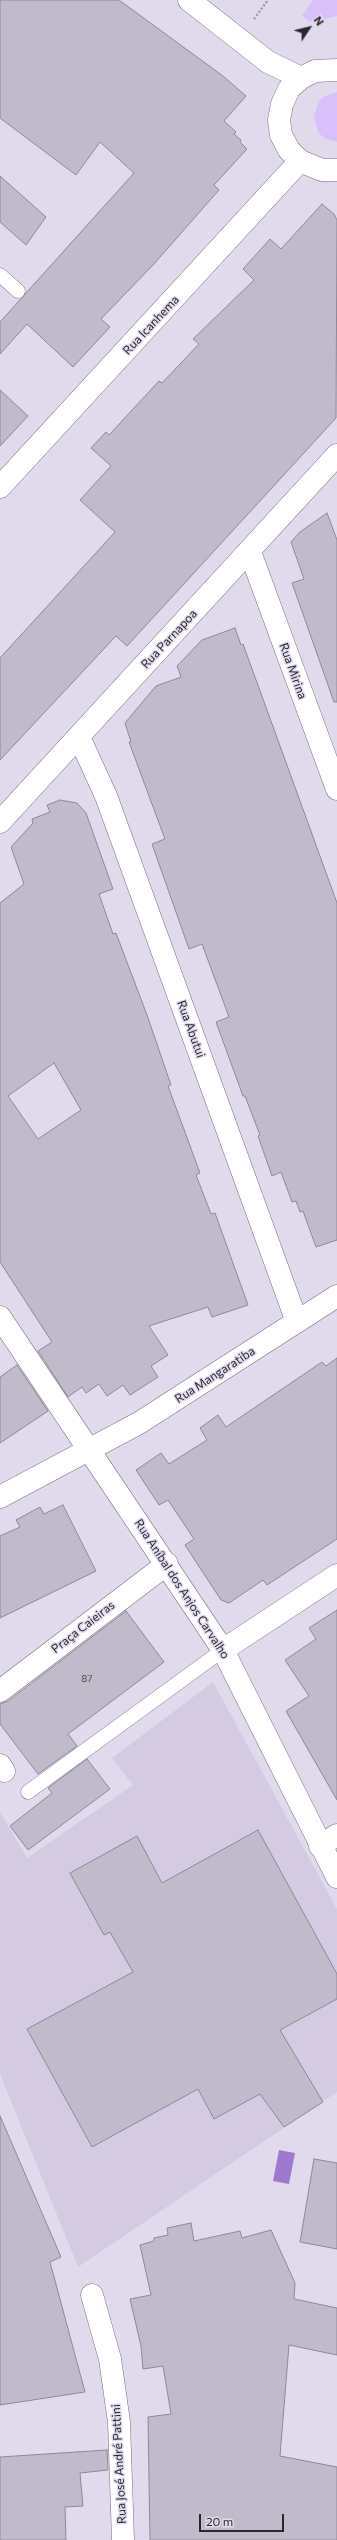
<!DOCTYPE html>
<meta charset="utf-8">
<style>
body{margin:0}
#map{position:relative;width:337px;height:2540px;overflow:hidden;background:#e1daec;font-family:Commissioner,sans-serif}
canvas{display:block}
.north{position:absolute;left:289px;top:8px;width:40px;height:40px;-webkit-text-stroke:3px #e1daec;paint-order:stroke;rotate:55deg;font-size:11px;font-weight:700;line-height:16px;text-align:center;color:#29272d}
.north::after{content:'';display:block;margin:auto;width:14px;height:18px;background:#29272d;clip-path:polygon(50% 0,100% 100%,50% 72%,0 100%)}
.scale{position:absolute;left:199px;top:2514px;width:85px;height:18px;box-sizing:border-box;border:2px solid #29272d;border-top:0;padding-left:5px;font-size:12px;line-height:14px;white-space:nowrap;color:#29272d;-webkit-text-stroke:3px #e1daec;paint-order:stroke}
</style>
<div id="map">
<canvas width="337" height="2540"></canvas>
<div class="north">N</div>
<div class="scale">20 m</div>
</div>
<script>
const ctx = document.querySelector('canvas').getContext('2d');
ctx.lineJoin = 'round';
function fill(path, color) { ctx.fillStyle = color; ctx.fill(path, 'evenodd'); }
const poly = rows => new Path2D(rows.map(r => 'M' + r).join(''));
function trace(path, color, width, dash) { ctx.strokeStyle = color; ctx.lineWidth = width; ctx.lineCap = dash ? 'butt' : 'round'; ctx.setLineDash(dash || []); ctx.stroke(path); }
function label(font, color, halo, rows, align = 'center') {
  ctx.font = font + ' Commissioner,sans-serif'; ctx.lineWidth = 3; ctx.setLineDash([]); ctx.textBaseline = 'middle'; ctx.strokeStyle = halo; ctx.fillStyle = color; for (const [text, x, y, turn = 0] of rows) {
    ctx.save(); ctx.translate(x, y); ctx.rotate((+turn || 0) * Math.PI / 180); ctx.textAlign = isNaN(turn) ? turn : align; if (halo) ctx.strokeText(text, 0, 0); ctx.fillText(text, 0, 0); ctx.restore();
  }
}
fill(poly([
 [213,1682,337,1909,337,2092,78,2267,0,2074,0,1812,27,1858,133,1785,112,1758]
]), '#d4cbe3');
fill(poly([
 [313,0,337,0,337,16,310,22,302,16],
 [337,92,337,142,324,138,318,132,314,116,319,101,325,96]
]), '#d9c0fb');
fill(poly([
 [279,2150,295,2153,289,2184,273,2181]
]), '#9f79ce');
const building = poly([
 [0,0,119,0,223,76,246,96,224,121,236,132,234,134,241,140,240,142,247,149,214,185,219,190,153,265,101,319,110,327,73,367,27,324,0,354,0,322,134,173,100,142,76,175,0,118,0,0],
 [0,176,46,217,26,245,0,222,0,176],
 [322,204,334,214,337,220,336,418,127,646,116,636,0,760,0,658,115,532,80,500,111,466,91,448,106,432,109,435,159,381,162,383,199,344,193,339,254,280,243,269,270,239,281,249,322,204],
 [0,390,28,416,0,446,0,390],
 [327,513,337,540,337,702,334,702,292,583,304,579,291,542,300,532,327,513],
 [235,628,241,645,243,644,337,903,337,1240,316,1247,303,1211,300,1212,296,1201,292,1202,281,1172,272,1176,258,1136,260,1135,245,1096,243,1096,216,1022,229,1017,202,944,189,949,152,844,165,839,129,742,131,742,125,723,156,686,181,677,177,666,202,640,235,628],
 [60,800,77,803,86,813,113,889,99,894,113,934,116,933,147,1015,171,1085,168,1086,200,1173,196,1175,211,1214,215,1213,248,1305,212,1317,208,1307,149,1326,168,1355,151,1366,158,1377,130,1395,123,1385,107,1396,99,1384,86,1393,82,1387,68,1397,38,1351,52,1342,0,1262,0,903,24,884,11,847,33,823,32,819,50,812,47,805,60,800],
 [54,1063,81,1110,38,1139,8,1096,54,1063],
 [337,1358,337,1539,267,1585,263,1580,229,1603,221,1600,185,1545,194,1539,168,1500,159,1505,136,1470,161,1453,169,1464,207,1440,200,1428,218,1415,226,1427,322,1362,326,1366,337,1358],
 [17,1365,48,1411,0,1443,0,1377,17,1365],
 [63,1505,96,1571,0,1618,0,1536,20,1527,16,1520,40,1507,44,1514,63,1505],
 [337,1610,337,1800,286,1711,309,1696,285,1660,316,1639,309,1628,337,1610],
 [126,1611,164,1662,68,1734,77,1746,38,1774,0,1724,0,1704,8,1701,126,1611],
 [87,1759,110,1789,28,1850,10,1826,52,1793,48,1788,87,1759],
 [258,1830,337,1974,337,1999,280,2030,323,2102,284,2127,260,2094,214,2119,198,2089,92,2147,27,2029,133,1972,110,1932,104,1935,70,1873,137,1836,162,1883,258,1830],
 [0,2116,61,2257,50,2262,85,2392,0,2405,0,2116],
 [314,2159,337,2163,337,2249,300,2242,314,2159],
 [191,2223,194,2241,240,2231,242,2238,271,2230,295,2283,294,2299,337,2308,337,2355,289,2345,280,2456,337,2467,337,2540,150,2540,148,2417,171,2414,163,2366,143,2369,141,2346,130,2299,151,2295,140,2245,154,2241,154,2238,168,2235,167,2228,191,2223],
 [107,2450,108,2470,80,2473,83,2506,65,2507,66,2540,0,2540,0,2457,107,2450]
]);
fill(building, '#c1bacb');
trace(building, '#8f8899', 1);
const lane = poly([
 [0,275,18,291],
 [28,1792,223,1650]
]);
const street = poly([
 [189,0,268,62,301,78],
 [337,70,315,71,301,78,289,89,282,104,279,120,281,135,289,150,300,161,322,170,337,170],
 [0,487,300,161],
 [250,552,337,789],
 [79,737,106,796,297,1322],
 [0,822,337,455],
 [0,1317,223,1650,337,1877],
 [0,1497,139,1423,337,1296],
 [223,1650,337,1575],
 [0,1691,167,1564],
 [0,1765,4,1771],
 [320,1846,337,1835],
 [92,2295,110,2359,119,2422,123,2540]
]);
trace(lane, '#787282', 15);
trace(street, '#787282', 23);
trace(poly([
 [254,19,268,0]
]), '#a19ca9', 2.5, [2, 2]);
trace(lane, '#fff', 14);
trace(street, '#fff', 22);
label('10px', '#4f4c54', null, [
 ["87",87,1679]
]);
label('12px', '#29272d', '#e1daec', [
 ["Rua Icanhema",151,325,-47],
 ["Rua Parnapoa",169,639,-47],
 ["Rua Mirina",293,671,70],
 ["Rua Abutui",191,1029,70],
 ["Rua Mangaratiba",215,1375,-33],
 ["Rua Aníbal dos Anjos Carvalho",182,1589,57],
 ["Praça Caieiras",83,1627,-38],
 ["Rua José André Pattini",119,2464,-93]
]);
</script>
